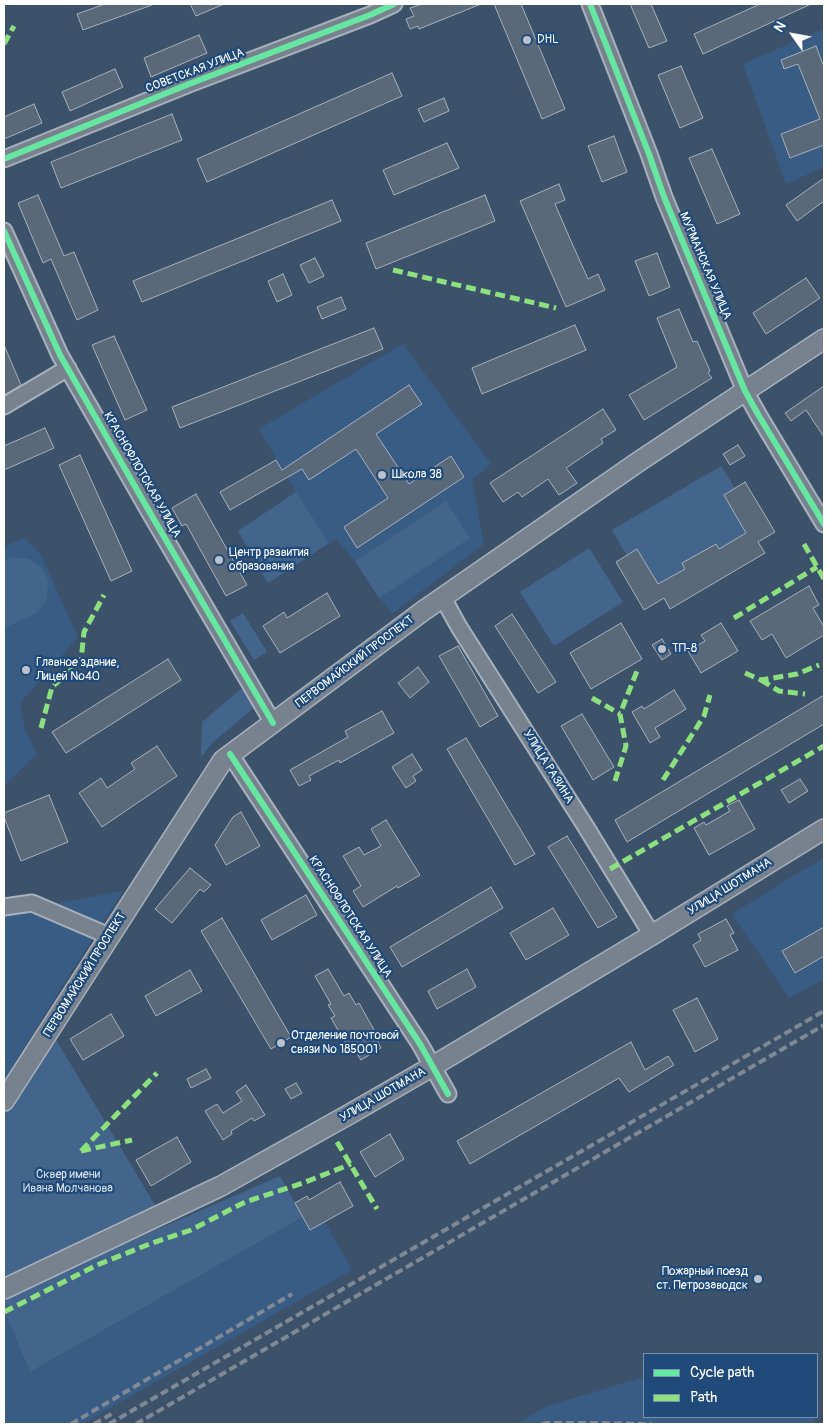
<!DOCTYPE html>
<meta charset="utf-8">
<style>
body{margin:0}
#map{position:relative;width:828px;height:1428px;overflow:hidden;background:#3c526b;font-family:Pangolin,sans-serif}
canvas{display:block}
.frame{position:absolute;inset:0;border:5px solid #fff;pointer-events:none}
.legend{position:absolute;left:643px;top:1353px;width:175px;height:65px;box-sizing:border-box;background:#1f4a7a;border:1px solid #7992af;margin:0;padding:6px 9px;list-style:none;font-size:15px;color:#fff}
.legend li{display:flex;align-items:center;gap:10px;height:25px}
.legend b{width:25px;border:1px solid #7992af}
.north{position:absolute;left:768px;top:10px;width:50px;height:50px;-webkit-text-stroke:4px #1f4a7a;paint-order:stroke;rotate:302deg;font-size:14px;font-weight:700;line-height:20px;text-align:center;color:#fff}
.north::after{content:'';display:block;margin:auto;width:18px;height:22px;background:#fff;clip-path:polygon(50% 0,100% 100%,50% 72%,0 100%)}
</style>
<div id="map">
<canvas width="828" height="1428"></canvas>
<div class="frame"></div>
<ul class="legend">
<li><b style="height:6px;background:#66e7a1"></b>Cycle path</li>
<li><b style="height:6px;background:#8de07e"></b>Path</li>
</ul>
<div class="north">N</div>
</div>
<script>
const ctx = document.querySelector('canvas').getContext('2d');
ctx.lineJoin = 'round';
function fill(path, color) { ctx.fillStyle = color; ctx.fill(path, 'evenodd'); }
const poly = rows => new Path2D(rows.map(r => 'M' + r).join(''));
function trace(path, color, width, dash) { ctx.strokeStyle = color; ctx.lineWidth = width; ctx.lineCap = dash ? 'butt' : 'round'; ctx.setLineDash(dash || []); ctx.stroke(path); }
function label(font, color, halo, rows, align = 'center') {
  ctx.font = font + ' Pangolin,sans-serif'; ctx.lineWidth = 4.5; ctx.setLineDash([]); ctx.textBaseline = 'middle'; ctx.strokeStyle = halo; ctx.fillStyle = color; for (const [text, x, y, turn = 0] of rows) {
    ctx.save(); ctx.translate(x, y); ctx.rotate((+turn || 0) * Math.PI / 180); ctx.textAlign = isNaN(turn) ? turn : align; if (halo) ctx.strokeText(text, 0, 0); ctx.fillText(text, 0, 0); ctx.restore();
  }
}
fill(poly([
 [824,29,824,167,786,184,743,64],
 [403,344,491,464,472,480,484,544,393,613,379,598,355,561,336,539,268,583,238,531,296,492,259,429],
 [24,538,40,553,78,637,20,703,25,730,37,754,4,786,4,547],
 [824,857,824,979,789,998,732,914],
 [123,891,68,977,4,1080,4,913],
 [303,1217,310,1230,325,1222,352,1270,82,1424,4,1424,4,1310,30,1372],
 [644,1377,644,1417,815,1417,813,1424,516,1424,547,1406]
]), '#385c84');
fill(poly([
 [721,466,735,488,724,495,746,533,719,549,715,544,682,563,685,569,658,584,638,550,627,556,612,530],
 [296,492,329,543,268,583,238,531],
 [446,501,470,538,379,598,355,561],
 [589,548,623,602,554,646,520,592],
 [12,557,29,559,41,567,48,580,47,599,37,613,4,628,4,561],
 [243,613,267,652,254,660,230,621],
 [242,688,254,708,213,742,201,757,202,722],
 [55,1038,158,1210,4,1283,4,1116],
 [280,1176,303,1217,30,1372,4,1310,4,1296]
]), '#43658b');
const building = poly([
 [105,4,151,4,152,5,83,30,77,14,105,4],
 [190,4,224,4,196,16,190,4],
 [422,4,481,4,419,29,418,26,410,29,406,19,414,16,410,8,422,4],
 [494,4,521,4,565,109,542,119,494,4],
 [630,4,651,4,667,41,649,48,630,4],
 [760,4,811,4,703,54,694,34,760,4],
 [199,35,207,53,151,77,144,58,199,35],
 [816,46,824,67,824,145,790,158,781,134,820,119,798,64,784,69,781,60,816,46],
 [681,66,703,118,680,128,658,75,681,66],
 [115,69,123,87,70,111,62,92,115,69],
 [392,73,402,96,207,182,197,159,392,73],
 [444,98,449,111,424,122,418,109,444,98],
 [34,104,42,123,4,139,4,117,34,104],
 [172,114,182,140,61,188,51,162,172,114],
 [614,136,627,172,602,182,588,146,614,136],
 [447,143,459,168,394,195,383,170,447,143],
 [712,149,740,214,717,224,689,158,712,149],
 [824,178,824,201,797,221,786,205,824,178],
 [559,184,565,200,555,204,571,241,588,279,598,274,605,290,566,307,520,201,559,184],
 [38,195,64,256,74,252,98,310,77,320,51,259,43,263,18,203,38,195],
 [485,195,495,221,376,269,366,243,485,195],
 [332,200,341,221,142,302,133,281,332,200],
 [657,253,670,287,649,296,635,261,657,253],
 [315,258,324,276,309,283,300,265,315,258],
 [283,274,292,295,277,302,268,281,283,274],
 [806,278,820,298,766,334,753,313,806,278],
 [341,297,346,309,322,319,317,307,341,297],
 [679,309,693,342,697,341,710,371,708,373,712,378,644,420,629,395,677,367,657,318,679,309],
 [575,325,586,350,482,394,472,368,575,325],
 [374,328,383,349,180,428,172,407,374,328],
 [114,336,147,410,125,420,92,345,114,336],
 [4,345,21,385,4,395,4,345],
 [409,385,422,404,376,434,409,484,451,456,464,477,357,548,344,527,388,498,356,449,309,480,302,469,230,510,220,492,276,460,282,470,409,385],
 [824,386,824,437,806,410,791,421,785,413,824,386],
 [603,409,616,430,601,439,603,443,566,468,577,483,559,495,548,479,522,497,518,492,503,502,490,483,603,409],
 [45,428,54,448,4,470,4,446,45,428],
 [738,445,745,456,730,465,723,454,738,445],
 [80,455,132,571,111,581,59,465,80,455],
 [745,482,775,532,758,542,765,553,670,609,664,598,644,610,616,562,637,549,658,584,685,569,682,563,716,544,719,549,746,533,724,495,745,482],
 [196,494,247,585,226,596,186,524,182,526,172,508,196,494],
 [809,586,819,605,813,608,824,627,824,635,786,658,772,634,762,640,750,621,809,586],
 [327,593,340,616,280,653,263,626,284,612,287,618,327,593],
 [512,614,556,682,538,693,495,626,512,614],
 [621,623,642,659,591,689,570,653,621,623],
 [721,623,738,651,701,673,688,651,705,641,701,635,721,623],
 [662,639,671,654,662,660,652,645,662,639],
 [458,646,498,716,480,727,439,656,458,646],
 [168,659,181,680,66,753,52,732,168,659],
 [418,667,429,682,410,698,398,683,418,667],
 [674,690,686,709,655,728,660,737,650,743,632,712,642,706,644,709,674,690],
 [824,695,824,724,627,842,615,820,824,695],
 [382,711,394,733,340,763,339,760,309,776,311,780,299,786,290,770,348,737,345,731,382,711],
 [582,714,614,767,593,780,561,726,582,714],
 [466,738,535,854,515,865,447,749,466,738],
 [157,746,177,776,102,827,79,793,101,778,107,788,135,769,131,763,157,746],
 [412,754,422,770,413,776,416,781,406,788,392,767,412,754],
 [800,779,808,791,789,803,781,790,800,779],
 [49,795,68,842,21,861,4,817,4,813,49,795],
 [739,800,755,829,709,855,694,828,704,822,706,825,730,811,727,806,739,800],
 [241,812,260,846,226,865,215,845,233,817,241,812],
 [386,820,420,875,398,888,397,886,363,907,353,891,361,886,343,856,359,847,364,855,381,846,371,829,386,820],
 [567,836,617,917,598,928,548,847,567,836],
 [190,868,211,885,204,892,200,889,172,923,155,909,190,868],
 [491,887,503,908,402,967,390,947,491,887],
 [306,895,317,915,272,940,261,920,306,895],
 [553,908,569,935,526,960,510,933,553,908],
 [222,918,291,1037,271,1049,201,931,222,918],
 [726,919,734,933,730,935,738,950,705,967,693,945,701,940,698,934,726,919],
 [824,927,824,956,795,973,782,951,824,927],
 [328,969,344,996,349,993,356,1005,359,1003,378,1037,376,1038,381,1048,361,1060,354,1049,350,1051,331,1018,335,1016,328,1005,331,1004,315,976,328,969],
 [467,969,476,987,437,1009,428,991,467,969],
 [190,970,202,991,156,1016,145,996,190,970],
 [697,998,718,1039,695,1052,673,1010,697,998],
 [111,1014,124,1036,83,1060,70,1039,111,1014],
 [631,1042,645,1070,668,1056,674,1065,629,1092,619,1078,470,1164,457,1141,631,1042],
 [206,1069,211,1078,191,1088,187,1079,206,1069],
 [296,1083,302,1093,291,1099,285,1089,296,1083],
 [246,1085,265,1115,254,1121,252,1118,231,1131,232,1134,223,1140,205,1111,217,1104,223,1113,242,1101,236,1092,246,1085],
 [390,1134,404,1159,375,1177,360,1152,390,1134],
 [177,1137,191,1162,151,1186,136,1160,177,1137],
 [340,1182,353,1206,310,1230,295,1203,307,1196,309,1200,340,1182]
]);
fill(building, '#59697a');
trace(building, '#a7b1bc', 1);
const minor = poly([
 [590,4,649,154,664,197,745,391,759,416,824,524],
 [4,159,189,84,370,15,394,4],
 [4,231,60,355,149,511,273,723],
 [4,406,68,368],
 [443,598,459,627,586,827,652,935],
 [230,754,420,1044,448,1094],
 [4,907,32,903,109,936]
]);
const major = poly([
 [4,1101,223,760,423,611,641,460,824,339],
 [4,1289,221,1186,348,1115,433,1066,652,935,824,829]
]);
trace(minor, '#a7b1bc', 19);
trace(major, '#a7b1bc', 22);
trace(minor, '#77828e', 15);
trace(major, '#77828e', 19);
trace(poly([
 [71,1424,292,1294],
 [94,1424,115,1412],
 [109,1424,824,1011],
 [136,1424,824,1025],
 [542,1424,548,1423,591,1423,652,1424]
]), '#7f8996', 4, [8, 4]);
trace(poly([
 [4,44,14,26],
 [393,270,556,308],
 [804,544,824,579],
 [734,618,817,567],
 [745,673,761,680,797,674,819,665],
 [761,680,779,691,805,694],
 [592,698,620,714],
 [41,728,52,687,81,661,84,632,104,595],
 [663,780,704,716,710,695],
 [615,781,626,746,620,714,637,671],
 [610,869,824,746],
 [337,1142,377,1209],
 [81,1151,157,1073],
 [81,1151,132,1140],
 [4,1312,97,1265,152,1243,191,1230,245,1202,303,1183,351,1164]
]), '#8de07e', 5, [10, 5]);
trace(poly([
 [590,4,649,154,664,197,745,391,759,416,824,524],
 [4,159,189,84,370,15,394,4],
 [4,231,60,355,149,511,273,723],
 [230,754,420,1044,448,1094]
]), '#66e7a1', 6);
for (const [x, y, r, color] of [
 [527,40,5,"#bbc2cb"],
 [382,475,5,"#bbc2cb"],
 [219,560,5,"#bbc2cb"],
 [662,649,5,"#bbc2cb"],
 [26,670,5,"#bbc2cb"],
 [281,1043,5,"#bbc2cb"],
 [758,1279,5,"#bbc2cb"]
]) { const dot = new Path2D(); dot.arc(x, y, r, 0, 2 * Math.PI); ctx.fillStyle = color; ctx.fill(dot); trace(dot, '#1f4a7a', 2); }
label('12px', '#fff', '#1f4a7a', [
 ["DHL",537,40],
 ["Школа 38",392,475],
 ["Центр развития",229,553],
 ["образования",229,567],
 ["ТП-8",672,649],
 ["Главное здание,",36,663],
 ["Лицей №40",36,677],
 ["Отделение почтовой",291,1036],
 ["связи № 185001",291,1050],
 ["Пожарный поезд",748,1272,"right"],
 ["ст. Петрозаводск",748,1286,"right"]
], 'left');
label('12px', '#fff', '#1f4a7a', [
 ["СОВЕТСКАЯ УЛИЦА",195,71,-21],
 ["МУРМАНСКАЯ УЛИЦА",705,266,67],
 ["КРАСНОФЛОТСКАЯ УЛИЦА",142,475,60],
 ["ПЕРВОМАЙСКИЙ ПРОСПЕКТ",355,662,-37],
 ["УЛИЦА РАЗИНА",548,767,58],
 ["УЛИЦА ШОТМАНА",730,887,-32],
 ["КРАСНОФЛОТСКАЯ УЛИЦА",350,917,57],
 ["ПЕРВОМАЙСКИЙ ПРОСПЕКТ",85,975,-58],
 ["УЛИЦА ШОТМАНА",383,1095,-30]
]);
label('12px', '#dae1e9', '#1f4a7a', [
 ["Сквер имени",68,1175],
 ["Ивана Молчанова",68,1189]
]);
</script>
